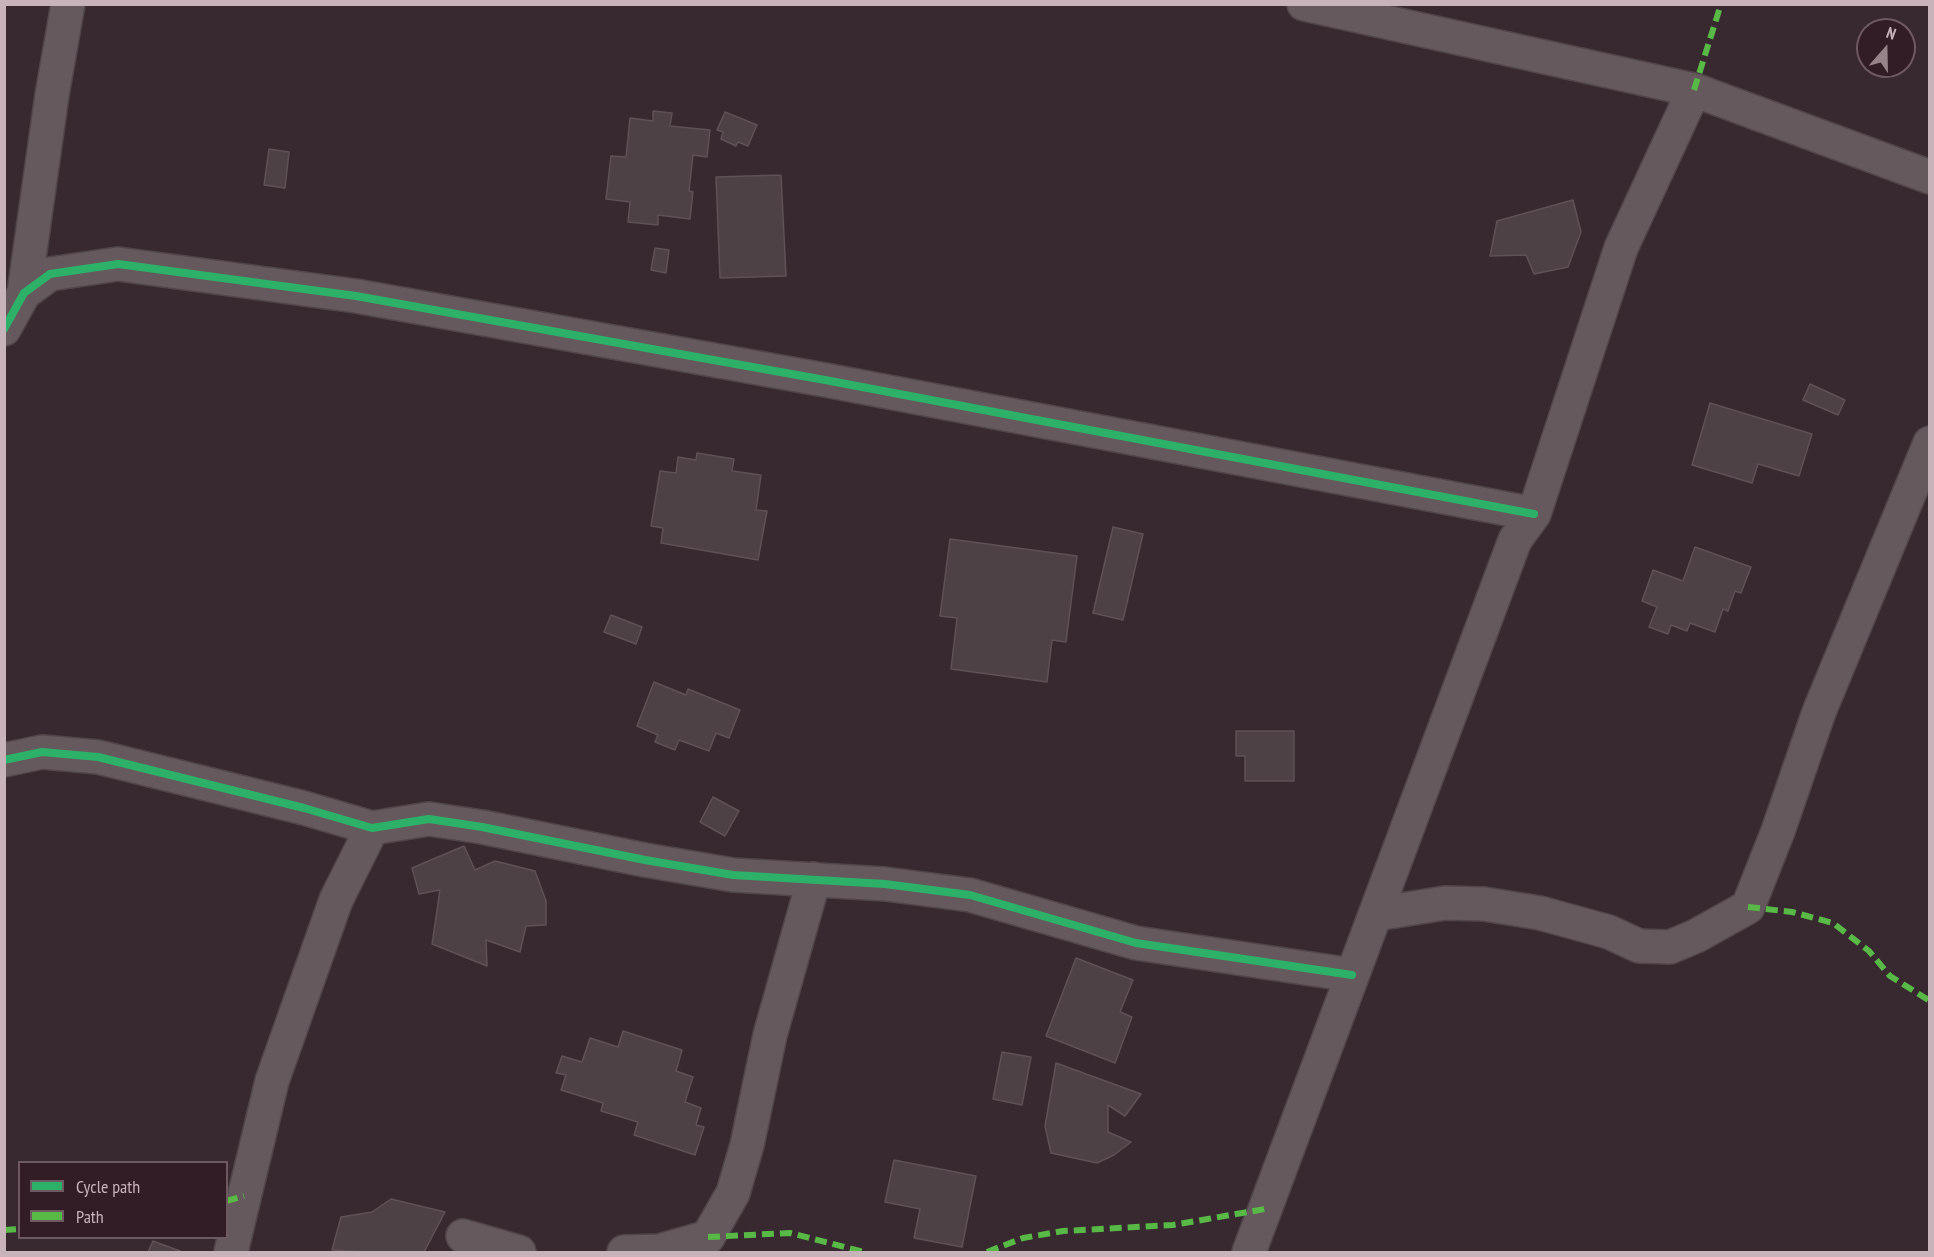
<!DOCTYPE html>
<style>
body{margin:0}
#map{position:relative;width:1934px;height:1257px;overflow:hidden;background:#37292f;font-family:"PT Sans Narrow",sans-serif}
canvas{display:block}
.frame{position:absolute;inset:0;border:6px solid #c9b3bb;pointer-events:none}
.legend{position:absolute;left:18px;top:1161px;width:210px;height:78px;box-sizing:border-box;background:#321c25;border:2px solid #6e5861;margin:0;padding:8px 10px;list-style:none;font-size:18px;color:#c9b3bb}
.legend li{display:flex;align-items:center;gap:12px;height:30px}
.legend b{width:30px;border:2px solid #6e5861}
.north{position:absolute;left:1856px;top:18px;width:60px;height:60px;box-sizing:border-box;background:#321c25;border:2px solid #6e5861;border-radius:50%;rotate:20deg;font-size:16px;font-weight:700;line-height:24px;text-align:center;color:#c9b3bb}
.north::after{content:'';display:block;margin:auto;width:21px;height:27px;background:#96838a;clip-path:polygon(50% 0,100% 100%,50% 72%,0 100%)}
</style>
<div id="map">
<canvas width="1934" height="1257"></canvas>
<div class="frame"></div>
<ul class="legend">
<li><b style="height:8px;background:#2db169"></b>Cycle path</li>
<li><b style="height:8px;background:#58b947"></b>Path</li>
</ul>
<div class="north">N</div>
</div>
<script>
const ctx = document.querySelector('canvas').getContext('2d');
ctx.lineJoin = 'round';
function fill(path, color) { ctx.fillStyle = color; ctx.fill(path, 'evenodd'); }
const poly = rows => new Path2D(rows.map(r => 'M' + r).join(''));
function trace(path, color, width, dash) { ctx.strokeStyle = color; ctx.lineWidth = width; ctx.lineCap = dash ? 'butt' : 'round'; ctx.setLineDash(dash || []); ctx.stroke(path); }
const building = poly([
 [653,111,672,113,670,126,710,130,707,157,693,155,689,191,693,192,690,219,658,215,658,225,628,222,630,202,606,199,611,156,626,157,630,118,653,121,653,111],
 [725,112,757,125,748,146,738,142,736,146,721,139,723,132,717,130,725,112],
 [269,149,289,152,285,188,264,185,269,149],
 [781,175,786,276,720,278,716,177,781,175],
 [1573,200,1581,232,1568,267,1534,274,1526,255,1490,256,1497,221,1573,200],
 [655,248,669,250,666,273,651,270,655,248],
 [1810,384,1845,400,1838,415,1803,400,1810,384],
 [1710,403,1812,434,1799,476,1758,464,1752,483,1692,465,1710,403],
 [697,453,734,459,732,471,761,475,756,510,767,511,758,560,661,543,663,528,651,526,660,471,676,473,678,457,696,460,697,453],
 [1113,527,1143,534,1123,620,1093,613,1113,527],
 [950,539,1077,556,1066,642,1052,640,1047,682,951,669,957,618,940,616,950,539],
 [1695,547,1751,567,1741,593,1735,591,1728,611,1723,609,1715,632,1690,623,1687,631,1671,625,1668,634,1649,627,1657,607,1642,601,1653,570,1683,581,1695,547],
 [611,615,642,627,636,644,604,632,611,615],
 [654,682,686,695,688,689,740,710,729,738,716,733,709,751,679,740,675,750,655,742,658,735,637,726,654,682],
 [1236,731,1294,731,1294,781,1245,781,1245,756,1236,756,1236,731],
 [713,797,739,811,725,836,700,822,713,797],
 [464,846,475,870,495,861,535,871,546,901,546,925,526,926,520,952,486,940,487,966,432,944,440,890,419,894,412,868,464,846],
 [1076,958,1133,980,1120,1012,1132,1017,1115,1063,1046,1036,1076,958],
 [623,1031,682,1050,676,1071,693,1077,685,1102,701,1108,696,1125,704,1127,695,1155,634,1135,638,1122,601,1111,603,1103,561,1090,566,1075,556,1073,562,1056,582,1062,590,1038,618,1047,623,1031],
 [1002,1052,1031,1057,1022,1105,993,1099,1002,1052],
 [1056,1063,1141,1094,1125,1116,1108,1105,1108,1132,1131,1142,1114,1155,1097,1163,1051,1153,1045,1126,1056,1063],
 [894,1160,976,1176,962,1247,914,1238,920,1209,885,1202,894,1160],
 [391,1199,445,1212,424,1252,366,1252,332,1250,341,1217,372,1212,391,1199],
 [153,1241,180,1251,179,1252,148,1252,153,1241]
]);
fill(building, '#4e4146');
trace(building, '#5f5156', 1.5);
const minor = poly([
 [1304,4,1694,90,1930,177],
 [24,293,52,95,68,4],
 [4,329,24,293,50,274,118,264,356,296,825,380,1534,514],
 [4,760,42,752,98,757,304,808,372,828,429,819,482,827,645,860,733,875,885,884,970,895,1136,943,1352,975],
 [1376,914,1445,903,1484,904,1540,913,1609,932,1639,946,1670,947,1696,936,1748,907,1778,831,1819,712,1930,443],
 [463,1236,519,1252],
 [231,1252,272,1081,336,900,372,828],
 [624,1252,659,1251,708,1237,733,1193,747,1145,770,1035,814,879],
 [1249,1252,1515,540,1534,514,1621,248,1694,90]
]);
trace(minor, '#504549', 36);
trace(minor, '#65595d', 33);
trace(poly([
 [1694,90,1721,4],
 [1748,907,1792,912,1833,923,1869,951,1890,976,1930,1001],
 [226,1201,244,1196],
 [4,1230,20,1229],
 [708,1237,790,1233,864,1252],
 [987,1252,1023,1238,1063,1231,1173,1225,1265,1209]
]), '#58b947', 6, [12, 6]);
trace(poly([
 [4,329,24,293,50,274,118,264,356,296,825,380,1534,514],
 [4,760,42,752,98,757,304,808,372,828,429,819,482,827,645,860,733,875,885,884,970,895,1136,943,1352,975]
]), '#2db169', 8);
</script>
